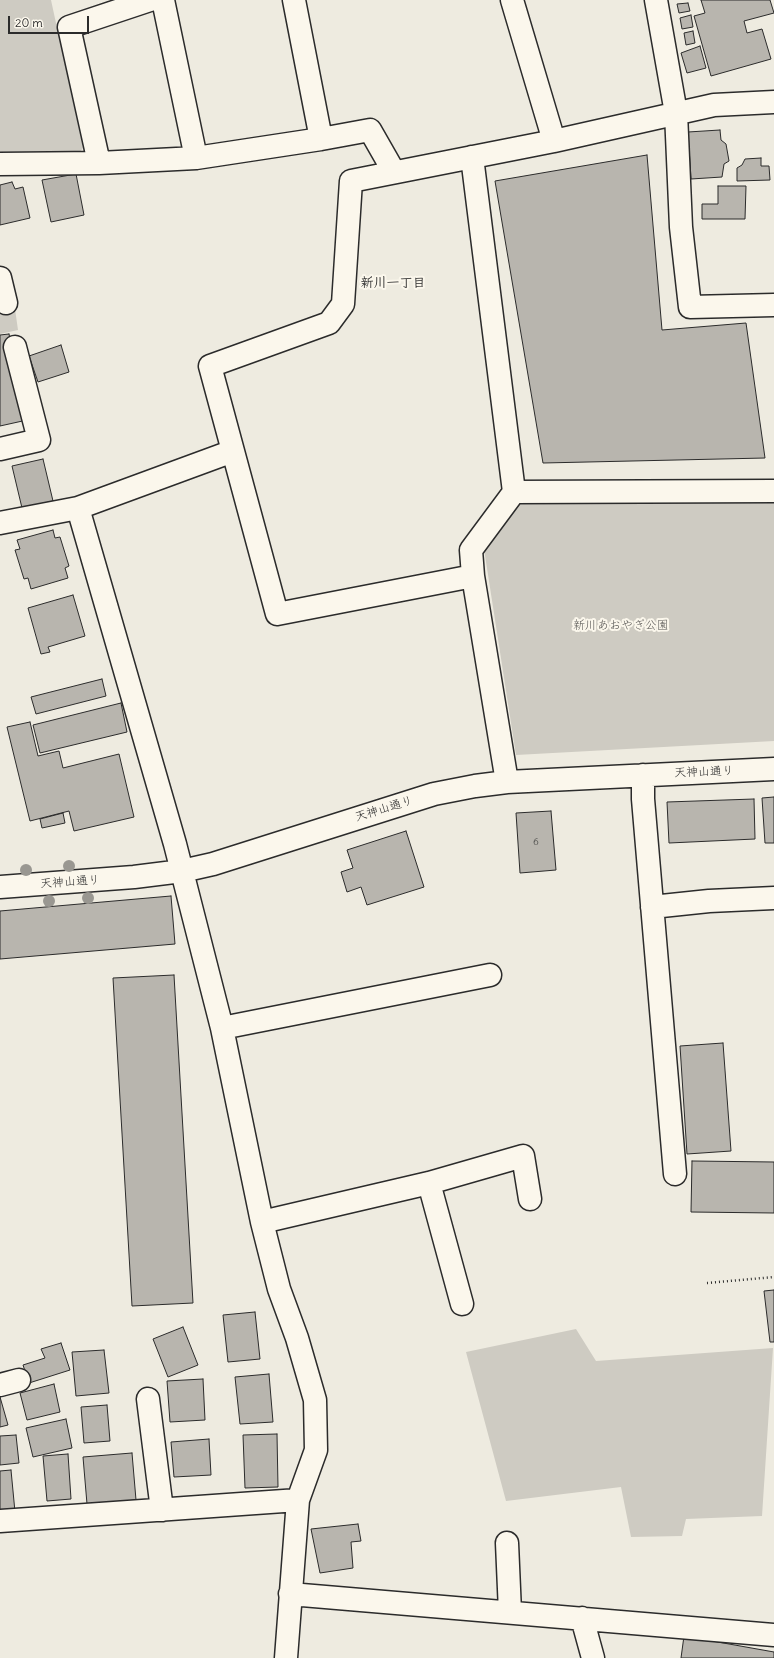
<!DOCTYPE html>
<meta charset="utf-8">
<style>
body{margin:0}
#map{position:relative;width:774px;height:1658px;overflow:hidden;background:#eeebe0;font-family:Delius,sans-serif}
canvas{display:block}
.scale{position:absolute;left:8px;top:16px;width:81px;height:18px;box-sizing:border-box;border:2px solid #2b2b2b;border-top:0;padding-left:5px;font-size:12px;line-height:14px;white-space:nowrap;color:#2b2b2b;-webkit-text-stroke:3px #fbf7ec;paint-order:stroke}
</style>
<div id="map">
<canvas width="774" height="1658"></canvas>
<div class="scale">20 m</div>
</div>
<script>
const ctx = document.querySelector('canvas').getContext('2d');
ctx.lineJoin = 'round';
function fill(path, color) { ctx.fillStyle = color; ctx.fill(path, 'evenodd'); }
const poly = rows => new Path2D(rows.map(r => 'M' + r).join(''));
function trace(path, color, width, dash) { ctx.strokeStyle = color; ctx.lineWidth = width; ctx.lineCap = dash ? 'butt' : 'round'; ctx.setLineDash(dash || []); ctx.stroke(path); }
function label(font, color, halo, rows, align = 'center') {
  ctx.font = font + ' Delius,"Klee One",sans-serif'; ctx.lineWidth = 4; ctx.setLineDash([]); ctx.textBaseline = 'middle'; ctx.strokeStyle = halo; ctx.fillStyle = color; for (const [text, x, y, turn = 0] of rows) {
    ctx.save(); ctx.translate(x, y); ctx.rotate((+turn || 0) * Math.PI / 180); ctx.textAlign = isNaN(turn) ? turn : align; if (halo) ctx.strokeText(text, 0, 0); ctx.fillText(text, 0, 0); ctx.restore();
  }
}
fill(poly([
 [0,0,51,0,83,148,78,155,0,158],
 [15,309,18,330,0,334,0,310,1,311],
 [774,500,774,741,516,755,484,549,521,503],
 [576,1329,596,1361,773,1348,762,1516,686,1519,682,1536,631,1537,621,1487,506,1501,466,1352]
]), '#cecbc2');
const building = poly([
 [701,0,770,0,774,13,744,21,747,33,762,29,771,59,711,76,694,16,705,13,701,0],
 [688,3,690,11,679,13,677,4,688,3],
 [691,15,693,27,682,29,680,18,691,15],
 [693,31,695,43,686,45,684,33,693,31],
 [700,46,706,68,687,73,681,53,700,46],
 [720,130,721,140,726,144,729,161,724,164,722,177,691,179,688,132,720,130],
 [647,155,662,330,746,323,765,458,543,463,495,181,647,155],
 [761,158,761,166,769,166,770,180,737,181,737,168,742,165,745,159,761,158],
 [76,174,84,215,51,222,42,180,76,174],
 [12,182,15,189,23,187,30,218,0,225,0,185,12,182],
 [718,186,746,186,745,219,702,219,702,204,718,204,718,186],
 [9,334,27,420,0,426,0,335,9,334],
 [61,345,69,372,38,382,29,356,61,345],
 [43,459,53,501,22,508,12,466,43,459],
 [53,530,55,538,60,537,69,566,65,568,68,578,31,589,28,578,24,579,15,550,20,549,17,540,53,530],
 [73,595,85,636,48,647,50,652,41,654,28,608,73,595],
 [102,679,106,696,36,714,31,697,102,679],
 [121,703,127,732,40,753,33,725,121,703],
 [30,722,38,756,59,751,63,768,119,754,134,817,74,831,69,811,30,821,7,727,30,722],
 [774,797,774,843,765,843,762,798,774,797],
 [754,799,755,839,669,843,667,802,754,799],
 [551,811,556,870,520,873,516,813,551,811],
 [63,813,65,823,42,828,40,819,63,813],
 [406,831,424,887,367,905,361,887,347,892,341,872,353,868,347,850,406,831],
 [171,896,175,944,0,959,0,911,171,896],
 [174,975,193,1303,132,1306,113,978,174,975],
 [723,1043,731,1151,687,1154,680,1046,723,1043],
 [692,1161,774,1162,774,1213,691,1212,692,1161],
 [774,1290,774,1342,770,1342,764,1291,774,1290],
 [255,1312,260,1359,228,1362,223,1315,255,1312],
 [183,1327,198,1365,168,1377,153,1339,183,1327],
 [61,1343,70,1370,29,1383,23,1365,45,1358,41,1349,61,1343],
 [104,1350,109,1393,76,1396,72,1352,104,1350],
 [269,1374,273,1422,240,1424,235,1377,269,1374],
 [203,1379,205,1420,170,1422,167,1381,203,1379],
 [54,1384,60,1412,27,1420,20,1393,54,1384],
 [0,1397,8,1425,0,1427,0,1397],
 [107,1405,110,1441,84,1443,81,1407,107,1405],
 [66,1419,72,1448,33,1457,26,1428,66,1419],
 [277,1434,278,1487,245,1488,243,1435,277,1434],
 [16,1435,19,1463,0,1465,0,1436,16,1435],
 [209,1439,211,1475,174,1477,171,1442,209,1439],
 [132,1453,136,1500,87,1504,83,1457,132,1453],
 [68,1454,71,1499,47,1501,43,1456,68,1454],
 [11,1470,15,1512,0,1513,0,1471,11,1470],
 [358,1524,361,1541,351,1542,353,1568,320,1573,311,1529,358,1524],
 [684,1636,774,1652,774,1658,681,1658,684,1636]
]);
fill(building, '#b8b5ae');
trace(building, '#2b2b2b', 1);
const minor = poly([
 [163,0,196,158],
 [294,0,321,139],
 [512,0,554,141],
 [656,0,676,113,681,227,690,307,774,305],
 [472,157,514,492,471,550,473,576,507,782],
 [99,163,69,27,150,0],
 [0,164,99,163,196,158,321,139,370,130,394,172],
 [0,278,6,303],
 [0,449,39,440,15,347],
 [514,492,774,491],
 [78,508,175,844,222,1028,262,1222,279,1289,297,1338,315,1400,316,1450,298,1500,286,1658],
 [0,523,78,508,233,451],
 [473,576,277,614,210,366,329,323,343,304,351,181,554,141,714,105,774,102],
 [643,775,643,799,675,1174],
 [0,887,134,877,182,871,213,864,434,794,475,786,507,782,774,769],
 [652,907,709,901,774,898],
 [222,1028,490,975],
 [429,1183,462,1304],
 [262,1222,429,1183,523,1156,530,1199],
 [0,1385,19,1380],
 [148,1399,162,1510],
 [0,1521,298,1500],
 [507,1543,510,1612],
 [290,1594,774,1635],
 [582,1618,593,1658]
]);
trace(minor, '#2b2b2b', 25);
trace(poly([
 [707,1283,774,1277]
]), '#2b2b2b', 2.5, [1, 3]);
trace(minor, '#fbf7ec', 22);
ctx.fillStyle = '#999791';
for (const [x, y] of [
 [69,866],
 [26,870],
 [88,898],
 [49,901]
]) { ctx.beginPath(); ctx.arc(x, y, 6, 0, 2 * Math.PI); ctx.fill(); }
label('10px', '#4e4e4c', null, [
 ["6",536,842]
]);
label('12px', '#545351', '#fbf7ec', [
 ["新川あおやぎ公園",621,626]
]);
label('12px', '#2b2b2b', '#fbf7ec', [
 ["天神山通り",704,772,-2],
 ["天神山通り",384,809,-17],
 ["天神山通り",70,882,-4]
]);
label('bold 13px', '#2b2b2b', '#fbf7ec', [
 ["新川一丁目",393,283]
]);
</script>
